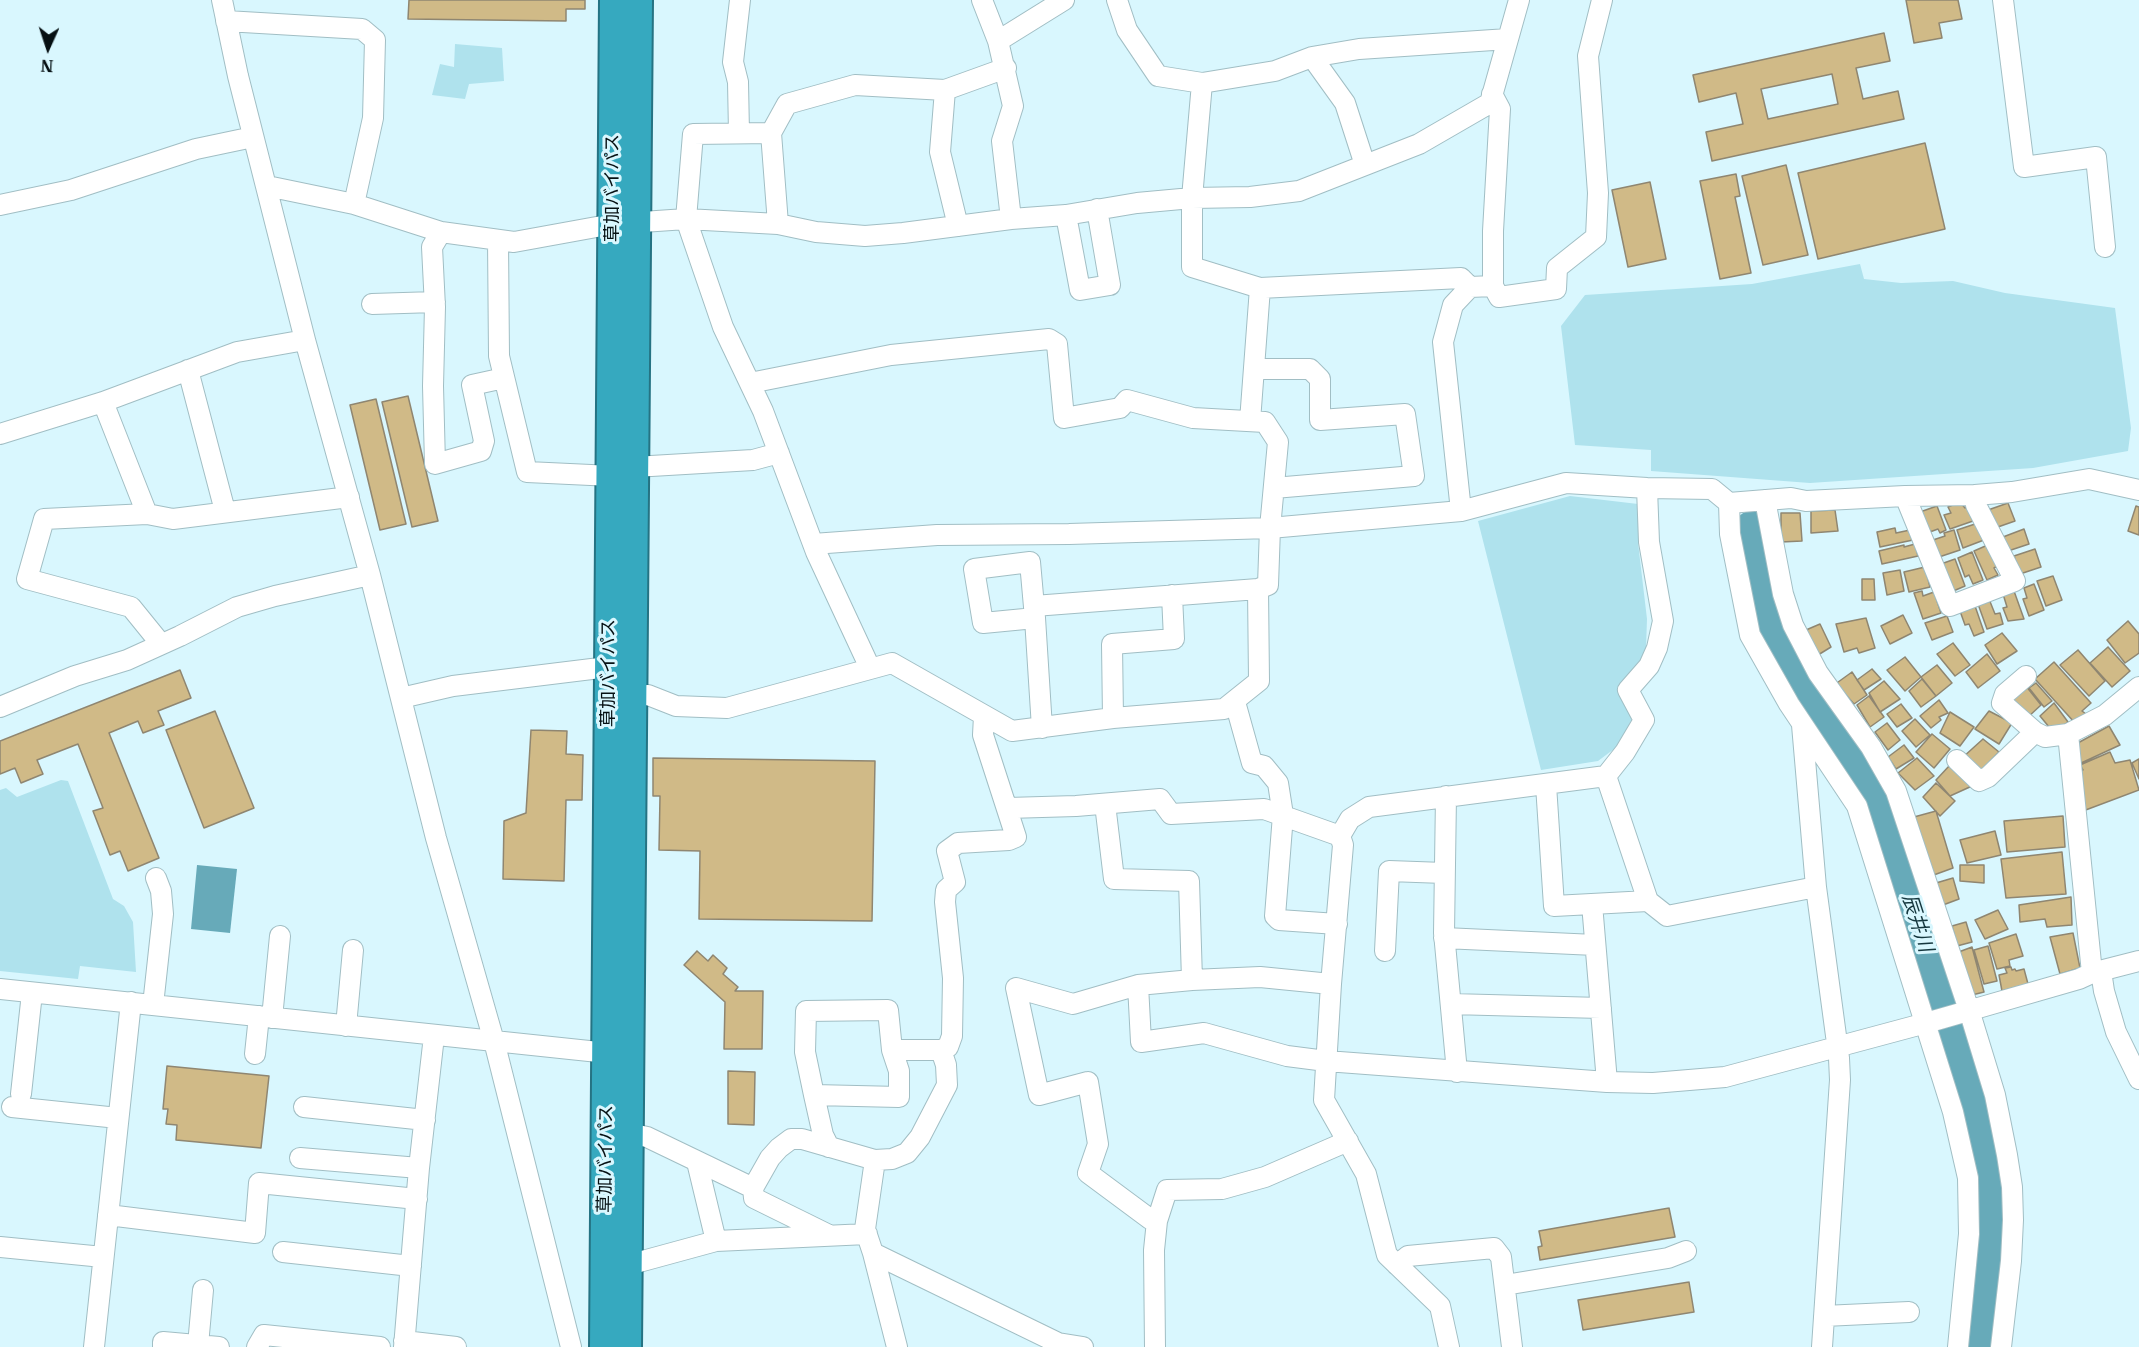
<!DOCTYPE html>
<meta charset="utf-8">
<style>
body{margin:0}
#map{position:relative;width:2139px;height:1347px;overflow:hidden;background:#d9f7fe;font-family:"IBM Plex Serif",serif}
canvas{display:block}
.north{position:absolute;left:18px;top:18px;width:60px;height:60px;-webkit-text-stroke:4px #d9f7fe;paint-order:stroke;rotate:183deg;font-size:16px;font-weight:700;line-height:24px;text-align:center;color:#061013}
.north::after{content:'';display:block;margin:auto;width:21px;height:27px;background:#061013;clip-path:polygon(50% 0,100% 100%,50% 72%,0 100%)}
</style>
<div id="map">
<canvas width="2139" height="1347"></canvas>
<div class="north">N</div>
</div>
<script>
const ctx = document.querySelector('canvas').getContext('2d');
ctx.lineJoin = 'round';
function fill(path, color) { ctx.fillStyle = color; ctx.fill(path, 'evenodd'); }
const poly = rows => new Path2D(rows.map(r => 'M' + r).join(''));
function trace(path, color, width, dash) { ctx.strokeStyle = color; ctx.lineWidth = width; ctx.lineCap = dash ? 'butt' : 'round'; ctx.setLineDash(dash || []); ctx.stroke(path); }
function label(font, color, halo, rows, align = 'center') {
  ctx.font = font + ' "IBM Plex Serif","Noto Sans JP",serif'; ctx.lineWidth = 6; ctx.setLineDash([]); ctx.textBaseline = 'middle'; ctx.strokeStyle = halo; ctx.fillStyle = color; for (const [text, x, y, turn = 0] of rows) {
    ctx.save(); ctx.translate(x, y); ctx.rotate((+turn || 0) * Math.PI / 180); ctx.textAlign = isNaN(turn) ? turn : align; if (halo) ctx.strokeText(text, 0, 0); ctx.fillText(text, 0, 0); ctx.restore();
  }
}
fill(poly([
 [455,44,502,48,504,81,469,84,465,99,432,95,440,64,454,67],
 [1860,264,1864,279,1901,283,1953,281,2005,293,2115,308,2131,428,2128,451,2033,468,1810,483,1651,471,1651,450,1575,445,1561,326,1585,295,1752,284],
 [1570,496,1638,504,1638,543,1647,619,1646,648,1640,663,1633,717,1618,746,1598,761,1541,770,1478,521],
 [61,780,68,781,113,899,124,906,133,922,136,972,80,966,78,979,0,971,0,790,6,788,17,797]
]), '#afe2ed');
fill(poly([
 [197,865,237,869,230,933,191,929]
]), '#67aab9');
trace(poly([
 [1751,527,1757,570,1768,616,1794,674,1859,762,1876,794,1896,847,1984,1135,1993,1191,1993,1237,1982,1347]
]), '#67aab9', 32);
const building = poly([
 [409,0,585,0,585,9,566,9,566,21,408,19,409,0],
 [1906,0,1958,0,1962,19,1939,23,1942,38,1914,43,1906,0],
 [1884,33,1890,61,1856,68,1863,99,1898,91,1904,119,1712,161,1706,132,1743,124,1736,93,1699,102,1693,75,1884,33],
 [1832,74,1838,104,1768,119,1761,89,1832,74],
 [1925,143,1945,229,1818,259,1798,173,1925,143],
 [1786,165,1808,255,1763,265,1742,176,1786,165],
 [1736,174,1740,196,1735,197,1751,273,1720,279,1700,181,1736,174],
 [1650,182,1666,259,1628,267,1612,190,1650,182],
 [408,396,438,521,412,527,382,402,408,396],
 [376,399,406,524,380,530,350,405,376,399],
 [1960,502,1965,508,1967,507,1973,521,1950,529,1944,515,1951,513,1948,507,1960,502],
 [2008,503,2015,521,1995,528,1988,510,2008,503],
 [1937,506,1946,530,1940,533,1938,529,1927,533,1920,512,1937,506],
 [2136,506,2139,507,2139,535,2128,531,2136,506],
 [1835,510,1838,531,1811,533,1811,511,1835,510],
 [1781,513,1800,513,1802,541,1781,542,1781,513],
 [1978,523,1984,540,1963,548,1957,530,1978,523],
 [1895,528,1896,533,1910,530,1913,540,1880,547,1877,532,1895,528],
 [2024,529,2029,544,2008,551,2003,537,2024,529],
 [1954,530,1960,550,1939,557,1933,540,1945,536,1944,533,1954,530],
 [1915,544,1918,556,1882,564,1879,551,1904,545,1904,547,1915,544],
 [1990,544,1999,565,1994,568,1998,575,1987,580,1974,551,1990,544],
 [2035,549,2041,567,2020,574,2014,556,2035,549],
 [1972,552,1983,580,1973,584,1969,575,1965,577,1958,558,1972,552],
 [1955,559,1965,586,1951,592,1941,564,1955,559],
 [1925,567,1930,587,1909,592,1904,572,1925,567],
 [1900,570,1904,591,1887,595,1883,573,1900,570],
 [2053,576,2062,600,2046,606,2037,581,2053,576],
 [1862,579,1874,579,1875,600,1862,600,1862,579],
 [2034,584,2044,610,2029,616,2023,599,2027,598,2024,588,2034,584],
 [1922,591,1923,596,1934,592,1941,613,1923,619,1914,593,1922,591],
 [2014,591,2024,619,2008,621,2003,608,2007,607,2003,594,2014,591],
 [1989,599,1995,614,2000,613,2003,624,1987,629,1978,604,1989,599],
 [1975,606,1984,632,1974,636,1969,624,1965,625,1960,611,1975,606],
 [1903,615,1912,633,1890,644,1881,626,1903,615],
 [1947,616,1953,632,1932,640,1925,623,1947,616],
 [1866,618,1875,648,1859,653,1857,648,1844,652,1836,624,1866,618],
 [2128,621,2139,634,2139,653,2125,663,2107,640,2128,621],
 [1820,624,1831,647,1818,655,1806,630,1820,624],
 [2002,633,2017,651,1997,664,1985,645,2002,633],
 [1953,643,1970,665,1955,676,1937,654,1953,643],
 [2108,647,2130,671,2112,687,2090,663,2108,647],
 [2078,650,2105,681,2089,696,2060,665,2078,650],
 [1987,654,2000,671,1978,688,1966,672,1987,654],
 [1905,657,1921,677,1905,691,1887,670,1905,657],
 [2054,662,2091,703,2082,711,2086,714,2075,723,2035,679,2054,662],
 [1937,665,1952,683,1936,696,1921,677,1937,665],
 [1872,669,1881,679,1864,690,1857,680,1872,669],
 [180,670,191,698,158,711,164,725,143,733,138,721,109,733,159,858,128,871,120,851,110,855,93,811,103,808,78,744,37,760,43,774,21,783,15,768,0,774,0,741,180,670],
 [1852,672,1867,695,1854,704,1846,695,1843,697,1834,685,1852,672],
 [1922,679,1936,696,1921,707,1909,691,1922,679],
 [1884,681,1900,699,1880,712,1869,693,1884,681],
 [2036,683,2052,701,2044,707,2029,688,2036,683],
 [2026,686,2041,705,2027,718,2009,699,2026,686],
 [1869,696,1884,717,1870,727,1857,705,1869,696],
 [1939,700,1948,713,1939,717,1941,720,1931,728,1920,716,1939,700],
 [2054,703,2068,722,2054,733,2040,716,2054,703],
 [1901,704,1912,718,1897,727,1887,714,1901,704],
 [215,711,254,808,204,828,166,730,215,711],
 [1989,711,2012,723,1999,744,1975,729,1989,711],
 [1950,712,1974,727,1960,746,1940,733,1950,712],
 [1915,719,1930,735,1916,747,1902,731,1915,719],
 [1887,723,1900,740,1888,750,1875,732,1887,723],
 [2109,726,2120,745,2079,764,2076,744,2109,726],
 [531,730,567,731,566,754,583,755,582,800,566,800,564,881,503,879,504,821,526,813,531,730],
 [1932,734,1950,749,1934,768,1916,752,1932,734],
 [1983,739,1999,752,1978,774,1962,758,1983,739],
 [1904,745,1914,758,1896,769,1888,757,1904,745],
 [2110,752,2115,763,2130,760,2139,790,2083,811,2080,772,2083,770,2080,765,2110,752],
 [653,758,875,761,872,921,699,919,700,851,659,850,660,796,653,796,653,758],
 [1917,758,1934,776,1915,790,1898,773,1917,758],
 [2139,759,2139,779,2132,763,2139,759],
 [1950,765,1972,786,1950,796,1936,780,1950,765],
 [1936,783,1955,801,1940,816,1923,797,1936,783],
 [1936,811,1953,868,1931,876,1914,817,1936,811],
 [2063,816,2065,847,2007,852,2004,821,2063,816],
 [1995,831,2001,855,1967,863,1960,840,1995,831],
 [2062,852,2066,894,2006,898,2001,859,2062,852],
 [1960,865,1984,865,1984,883,1960,881,1960,865],
 [1953,878,1959,899,1943,905,1936,883,1953,878],
 [2071,897,2072,925,2047,927,2045,919,2020,922,2019,905,2071,897],
 [1998,910,2008,929,1985,939,1975,920,1998,910],
 [1966,922,1972,942,1957,946,1952,926,1966,922],
 [2073,933,2080,968,2060,974,2050,937,2073,933],
 [2016,934,2023,956,2009,960,2010,966,1997,969,1989,943,2016,934],
 [1988,946,1997,981,1984,984,1974,950,1988,946],
 [1972,947,1984,992,1968,996,1956,953,1972,947],
 [697,951,708,961,713,955,727,968,723,974,738,987,735,991,763,991,762,1049,724,1049,725,1002,684,965,697,951],
 [2011,967,2012,970,2015,969,2016,971,2024,969,2028,984,2002,991,1999,975,2007,973,2005,968,2011,967],
 [167,1066,269,1076,261,1148,176,1140,177,1125,166,1124,168,1109,163,1109,167,1066],
 [728,1071,755,1072,754,1125,728,1124,728,1071],
 [1669,1208,1675,1237,1540,1260,1538,1247,1542,1246,1539,1231,1669,1208],
 [1689,1282,1694,1312,1583,1330,1578,1300,1689,1282]
]);
fill(building, '#d0ba87');
trace(building, '#8f8671', 1.5);
const minor = poly([
 [222,0,238,76,305,340,370,575,436,838,494,1041,571,1347],
 [982,0,998,41,1013,106,1002,141,1011,219],
 [1117,0,1127,30,1158,76,1202,83,1275,71,1312,57,1359,49,1508,39],
 [2003,0,2024,167,2096,157,2105,247],
 [226,21,362,29,375,40,373,118,354,204],
 [998,41,1064,0],
 [1312,57,1345,103,1365,165],
 [1202,83,1192,198,1192,267,1260,288,1461,278,1470,287,1493,286],
 [945,90,940,152,958,226],
 [1492,94,1500,109,1493,231,1493,286,1499,297,1556,289,1557,268,1596,237,1598,193,1588,56,1602,0],
 [739,133,738,82,733,62,740,0],
 [771,133,693,134,686,219,723,327,763,411,816,552,870,668],
 [267,186,354,204,441,232,514,242,613,224,686,219,778,224,816,232,865,236,903,233,1011,219,1066,215,1137,203,1192,198,1250,197,1299,191,1419,144,1490,103,1519,0],
 [0,205,71,190,196,149,253,137],
 [1066,215,1080,290,1110,285,1097,209],
 [778,224,771,133,787,104,855,85,945,90,1006,68],
 [441,232,432,247,435,307,433,386,435,464,481,451,484,441,472,385,504,378],
 [498,240,499,356,527,472,612,476],
 [372,304,435,302],
 [1254,369,1310,369,1320,379,1320,420,1405,414,1414,476,1274,488],
 [188,370,225,511],
 [750,383,891,355,1049,339,1057,344,1064,418,1120,408,1127,400,1193,418,1265,422,1278,442,1270,528,1268,585,1258,589,1034,606],
 [103,402,147,514],
 [1250,421,1260,288],
 [0,434,103,402,237,352,305,340],
 [634,467,753,460,779,453],
 [1905,496,1950,606,2015,581,1976,505,1975,495],
 [1765,500,1783,594,1793,625,1818,673,1871,747,1896,791,1969,1010,1995,1095,2007,1155,2012,1187,2013,1220,2011,1261,2001,1347],
 [1729,503,1730,534,1750,635,1789,704,1857,806,1953,1112,1968,1178,1969,1234,1958,1347],
 [1461,511,1443,342,1453,305,1470,287],
 [813,544,937,535,1069,534,1270,528,1461,511,1566,483,1647,488,1712,489,1729,503,1791,498,1806,501,1905,496,1975,495,2012,492,2089,479,2139,490],
 [1035,618,983,623,974,569,1030,562,1035,618,1042,728],
 [161,644,131,607,27,579,44,519,147,514,173,519,349,497],
 [2026,676,2005,694,2002,703,2035,732,2045,737,2068,734,2105,715,2139,687],
 [620,697,648,695,676,706,727,708,892,663,1012,731,1113,718,1224,709,1259,681,1258,589],
 [401,698,453,686,608,667],
 [1235,702,1252,763,1264,766,1278,783,1283,815,1275,916,1279,920,1337,924],
 [0,707,75,676,127,660,180,636,237,607,275,596,370,575],
 [1113,718,1112,644,1174,639,1172,595],
 [1802,725,1816,887,1839,1058,1840,1080,1822,1347],
 [2068,734,2092,973],
 [1957,760,1979,781,1988,777,2035,732],
 [1606,776,1648,901,1667,916,1816,887],
 [1546,785,1554,906,1648,901],
 [1446,796,1444,933,1457,1072],
 [1105,804,1114,879,1189,881,1192,980],
 [1008,808,1076,806,1160,799,1171,814,1264,809,1340,836,1343,845,1331,984,1324,1100,1366,1174,1387,1255,1440,1306,1449,1347],
 [1340,836,1350,819,1369,807,1606,776,1625,752,1644,720,1628,690,1649,666,1657,648,1663,621,1649,542,1647,488],
 [1592,904,1607,1082],
 [1444,938,1595,945],
 [1385,951,1389,871,1444,873],
 [2101,971,2104,991,2116,1032,2139,1079],
 [1138,985,1141,1042,1204,1033,1287,1056,1326,1061,1607,1082,1653,1083,1725,1077,1926,1023,2079,979,2092,973,2139,961],
 [0,989,608,1053],
 [1451,1004,1601,1008],
 [153,1005,163,914,161,891,156,878],
 [272,1018,280,936],
 [346,1026,353,950],
 [892,1050,941,1050,948,1047,952,1036,953,978,945,902,946,890,955,882,947,851,958,843,1009,840,1016,837,983,735,984,716],
 [255,1054,259,1016],
 [21,1094,32,993],
 [814,1095,899,1097,899,1071,892,1050,888,1010,806,1011,805,1052,814,1095,823,1135,829,1147],
 [12,1107,118,1118],
 [304,1107,425,1120],
 [629,1133,647,1137,753,1188,770,1158,779,1148,791,1139,802,1139,875,1160,892,1159,907,1153,920,1137,947,1085,946,1065,941,1050],
 [300,1158,419,1168],
 [875,1160,865,1229,873,1253,897,1347],
 [697,1162,716,1241],
 [753,1188,754,1198,829,1235],
 [108,1215,255,1233,259,1183,417,1199],
 [1157,1221,1150,1219,1088,1173,1098,1144,1088,1082,1039,1095,1016,988,1073,1004,1138,985,1192,980,1260,977,1331,984],
 [0,1247,103,1257],
 [283,1252,411,1266],
 [873,1253,1058,1343,1083,1347],
 [628,1265,716,1241,867,1234],
 [1397,1265,1408,1256,1494,1248,1501,1257,1512,1347],
 [1505,1285,1668,1258,1686,1251],
 [1824,1316,1909,1312],
 [404,1341,456,1347],
 [198,1345,203,1290],
 [94,1347,131,1002],
 [163,1347,163,1342,219,1347],
 [257,1347,264,1335,380,1347],
 [404,1347,419,1168,434,1036],
 [1155,1347,1154,1250,1157,1221,1167,1190,1222,1189,1265,1177,1348,1141]
]);
const highway = poly([
 [604,1347,614,0],
 [627,1347,638,0]
]);
trace(minor, '#a1bec4', 22);
trace(highway, '#257383', 32);
trace(minor, '#fff', 20);
trace(highway, '#36a9bf', 28);
label('18px', '#061013', '#d9f7fe', [
 ["草加バイパス",613,188,-90],
 ["草加バイパス",609,673,-90],
 ["草加バイパス",606,1159,-89]
]);
label('italic 20px', '#15373e', '#d9f7fe', [
 ["辰井川",1917,923,72]
]);
</script>
